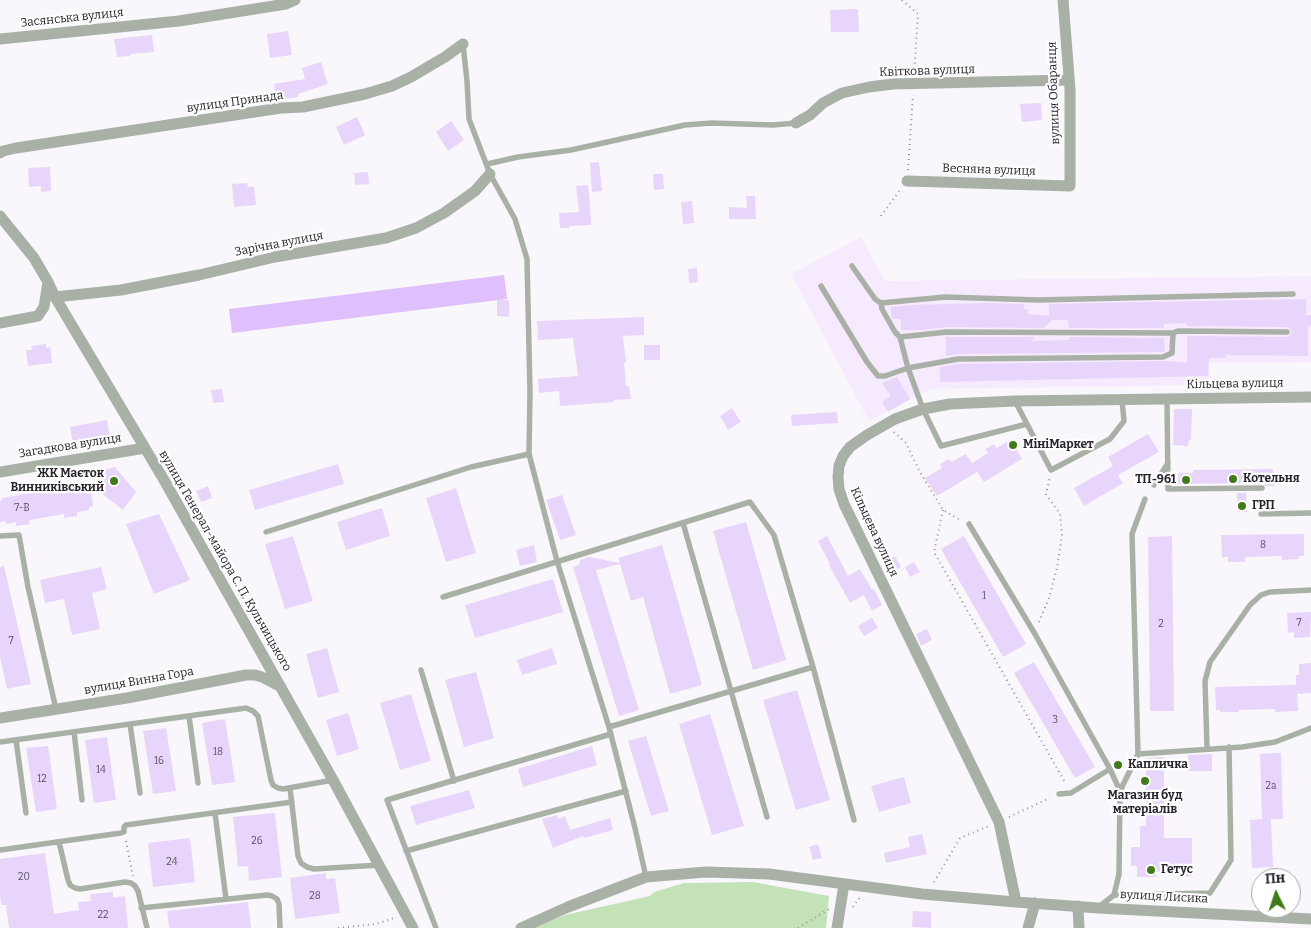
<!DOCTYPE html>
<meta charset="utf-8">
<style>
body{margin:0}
#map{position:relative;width:1311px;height:928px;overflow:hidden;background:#faf7fc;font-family:Bitter,serif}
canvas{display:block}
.north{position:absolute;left:1251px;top:868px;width:50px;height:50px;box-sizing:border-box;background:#fff;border:1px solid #a9a7ab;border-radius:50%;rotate:356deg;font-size:14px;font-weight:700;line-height:20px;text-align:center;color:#28232d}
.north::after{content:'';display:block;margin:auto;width:18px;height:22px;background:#3f7c19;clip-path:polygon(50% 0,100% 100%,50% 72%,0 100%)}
</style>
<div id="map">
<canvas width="1311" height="928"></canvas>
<div class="north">Пн</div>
</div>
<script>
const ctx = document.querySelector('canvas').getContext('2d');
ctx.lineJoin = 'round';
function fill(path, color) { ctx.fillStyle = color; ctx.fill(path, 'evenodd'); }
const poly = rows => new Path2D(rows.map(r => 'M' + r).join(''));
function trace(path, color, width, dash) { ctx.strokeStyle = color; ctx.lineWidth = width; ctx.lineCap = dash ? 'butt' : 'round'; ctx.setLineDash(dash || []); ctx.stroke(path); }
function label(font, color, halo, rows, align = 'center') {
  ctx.font = font + ' Bitter,serif'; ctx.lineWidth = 4.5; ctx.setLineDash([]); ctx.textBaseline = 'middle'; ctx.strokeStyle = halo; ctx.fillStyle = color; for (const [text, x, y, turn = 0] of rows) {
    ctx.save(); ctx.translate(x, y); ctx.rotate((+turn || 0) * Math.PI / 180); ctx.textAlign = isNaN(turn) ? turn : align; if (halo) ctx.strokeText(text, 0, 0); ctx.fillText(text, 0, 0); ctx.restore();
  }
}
fill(poly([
 [861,237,885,281,1311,276,1311,362,1209,363,1209,385,930,389,869,421,791,274]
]), '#f5eaff');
fill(poly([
 [753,882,829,896,826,928,532,928,565,915,650,896,654,892,684,883]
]), '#c3e2b7');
fill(poly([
 [504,275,507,299,232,333,229,309]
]), '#e0bfff');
fill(poly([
 [858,9,859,32,831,32,830,10],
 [288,31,292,55,270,58,267,34],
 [152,35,154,52,130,54,130,56,117,57,114,39],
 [321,62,328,84,298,94,298,97,276,100,274,84,305,79,302,68],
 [1041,103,1042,120,1022,122,1020,104],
 [357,117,365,135,344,145,336,127],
 [451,121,464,140,448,151,436,132],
 [599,162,602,191,592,192,590,163],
 [50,167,51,191,41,192,41,186,29,187,28,168],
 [368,172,369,184,355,185,354,173],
 [653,174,663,174,664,189,654,190],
 [247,183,248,187,254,187,256,205,234,207,232,184],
 [588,185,590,203,591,225,569,226,569,228,560,228,559,213,579,212,576,186],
 [746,196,755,196,756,219,729,219,729,207,747,208],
 [692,201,694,223,683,224,681,202],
 [697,268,698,282,689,283,688,269],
 [1306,299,1306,315,1311,315,1311,326,1308,326,1308,356,1226,355,1226,358,1209,358,1208,376,940,382,940,367,958,364,1166,361,1187,363,1187,336,1287,337,1291,335,1291,330,1287,327,1187,326,1187,323,1164,324,1164,328,1069,328,1068,320,1052,320,1044,328,947,327,923,330,901,330,901,319,893,319,891,316,891,307,914,305,986,303,1024,304,1024,309,1028,309,1027,314,1049,316,1049,304],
 [497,300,509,300,509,317,497,316],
 [644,317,644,335,623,336,626,362,624,363,626,386,629,386,631,399,614,400,614,402,560,406,559,391,539,393,538,379,578,376,573,338,538,340,537,321],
 [946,337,1035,337,1031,341,1069,340,1069,337,1164,338,1165,351,1162,352,958,354,946,356],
 [46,344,46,348,50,347,52,363,28,366,26,350,32,350,31,346],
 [644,345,660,345,660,360,644,360],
 [897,377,910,399,888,412,882,402,891,396,882,383],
 [222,389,224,402,213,403,211,390],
 [732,408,741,422,728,430,720,416],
 [1174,409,1192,409,1191,440,1189,440,1188,446,1173,445],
 [837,412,838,423,792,426,791,415],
 [107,420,111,443,74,450,70,427],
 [1148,434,1159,452,1118,475,1123,483,1084,506,1074,488,1113,466,1108,457],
 [1011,440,1022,459,984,482,977,472,937,496,925,478,942,468,940,464,949,459,951,462,966,454,972,463,988,453,985,449,994,444,996,448],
 [338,464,344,484,255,510,249,490],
 [115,467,136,492,123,510,90,484,100,483,98,471],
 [1273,469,1274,486,1266,486,1262,483,1178,484,1178,473,1193,473,1193,470],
 [81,484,81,486,90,484,93,506,89,507,89,510,77,512,77,516,64,518,64,514,29,520,30,524,16,526,16,522,6,524,6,521,0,522,0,501,2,500,2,498],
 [208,486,212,498,201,502,196,491],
 [456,488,476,553,446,562,426,498],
 [1237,493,1246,493,1247,512,1238,512],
 [562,495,576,535,560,540,546,500],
 [382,508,390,536,346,550,337,522],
 [159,514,190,580,154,594,126,524],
 [746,522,786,660,753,670,713,531],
 [1304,534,1304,556,1299,556,1299,559,1282,560,1282,556,1245,557,1245,562,1228,562,1228,557,1222,557,1221,535],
 [293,536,313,601,285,609,265,544],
 [827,536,848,576,860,569,872,590,874,589,882,605,872,611,864,595,850,603,829,565,830,564,818,541],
 [964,536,1026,644,1003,657,941,549],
 [1172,536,1174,711,1150,711,1148,537],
 [534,545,537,562,520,566,516,550],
 [662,545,702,685,670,694,643,597,631,601,620,564,596,570,639,710,619,716,573,567,579,565,580,560,589,557,620,563,618,558],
 [895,556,901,567,891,572,885,562],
 [914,562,920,572,910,577,905,567],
 [4,566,31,684,7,689,0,657,0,567],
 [101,567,107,589,92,593,100,629,72,635,64,599,45,603,40,580],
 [553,579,563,612,475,638,465,605],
 [1311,612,1310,637,1294,638,1294,632,1288,633,1287,613],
 [872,618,878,628,864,636,858,626],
 [927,629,932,640,921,646,916,634],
 [327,648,339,692,318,698,306,654],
 [552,648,557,664,522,675,517,660],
 [1034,662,1095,767,1075,778,1014,673],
 [1311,663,1311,693,1297,694,1298,711,1275,712,1275,709,1239,710,1239,712,1220,712,1220,710,1216,710,1215,687,1296,685,1296,675,1299,675,1299,664],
 [476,672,494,738,464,747,445,680],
 [797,690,830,800,796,810,763,700],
 [411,694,431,761,400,770,380,703],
 [348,713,359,749,337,756,326,720],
 [710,714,744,826,712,835,679,724],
 [225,719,235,782,212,785,202,723],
 [166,728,176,791,153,794,143,731],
 [646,736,669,811,651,816,628,741],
 [107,737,116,800,94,803,85,740],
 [48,746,57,809,36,812,26,748],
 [592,746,597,765,523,787,518,769],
 [1281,753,1283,819,1271,819,1273,867,1252,868,1250,820,1262,819,1260,754],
 [1212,754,1212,771,1188,771,1188,755],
 [1164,757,1164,838,1192,838,1192,876,1182,877,1182,872,1156,872,1156,877,1137,877,1137,866,1131,866,1131,847,1140,847,1140,826,1146,826,1146,758],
 [904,777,911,803,879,812,871,786],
 [469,790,475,808,416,825,410,806],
 [275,813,282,877,249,881,248,866,238,867,233,817],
 [557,815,559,819,565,816,570,830,610,818,613,830,584,838,583,836,553,848,542,819],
 [922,834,927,854,886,863,884,853,910,847,908,837],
 [190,838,195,882,153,887,148,843],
 [818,844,822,858,813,860,809,847],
 [45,853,54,914,79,910,78,902,91,901,90,894,113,892,113,898,125,896,128,928,9,928,6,905,1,905,0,895,0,859],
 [326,873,326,879,335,878,340,913,295,919,290,878],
 [248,902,251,928,169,928,167,911],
 [913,911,931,912,931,928,912,927]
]), '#e8d5fb');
trace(poly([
 [902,0,918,14,914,73],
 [908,170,913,95],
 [881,216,900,190],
 [894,432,906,443,920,472,943,510,960,520],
 [943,510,934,552,1066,784],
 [1039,622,1049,598,1057,568,1062,535,1060,514,1046,494,1050,477],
 [1009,817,1050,798],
 [126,841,133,876],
 [934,882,960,838,989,826],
 [853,907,860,897],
 [338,928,376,924,394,918],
 [798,928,829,909]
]), '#959198', 2, [1, 4]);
trace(poly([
 [463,44,467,81,469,119,490,174,515,219,527,259,530,392,529,454,557,561,609,727,635,828,646,877],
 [487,164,518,157,571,150,685,125,712,123,773,125,796,123],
 [852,266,875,299,881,303,945,297,1038,300,1293,294],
 [821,286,867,362,878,376,885,376,908,368,958,359,1163,357,1172,353,1173,333],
 [881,303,882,309,895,332,900,337,908,368,923,409,941,446,1027,424],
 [900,337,947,332,1173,333,1178,331,1287,332],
 [1167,398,1168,489,1262,488],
 [1015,401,1051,470,1110,439,1124,421,1122,400],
 [1154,485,1168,463],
 [1261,514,1311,513],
 [683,523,767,817],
 [969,524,1035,634,1110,769,1120,791],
 [266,532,471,467,529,454],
 [0,536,19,535,28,587,56,709],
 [443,597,750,502,774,535,813,667,854,820],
 [421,670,454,781],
 [189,716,198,783],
 [130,724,140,793],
 [609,727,813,667],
 [74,732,82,800],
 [16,740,26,813],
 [0,742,246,708,253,711,258,716,271,780,273,785,278,788,283,789,333,780],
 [1207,748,1205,681,1210,662,1250,605,1261,595,1270,592,1311,590],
 [1138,754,1242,747,1275,742,1311,728],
 [290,788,298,856,301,863,307,867,314,869,379,865],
 [1059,794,1071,793,1110,769],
 [215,813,226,899],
 [59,842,68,880,70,885,75,888,80,889,125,882,131,883,135,886,138,891,147,928],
 [0,850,121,833,124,832,124,827,126,825,292,802],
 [406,851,626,791],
 [1114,895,1210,893,1231,860,1229,747],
 [1100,906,1114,895,1119,874,1120,791,1138,754,1132,534,1145,499],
 [141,908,267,895,272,896,277,899,279,904,280,928],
 [436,928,387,800,611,734]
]), '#a9b1a6', 5.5);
trace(poly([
 [0,39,179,21,286,4,295,0],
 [796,123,810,115,823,103,842,93,869,87,893,84,1069,80],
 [0,153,3,151,16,148,281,108,303,107,365,94,392,86,411,77,445,57,463,44],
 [907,181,1070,186,1070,89,1063,0],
 [0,216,34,258,48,282,55,297,164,480,333,780,413,928],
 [55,297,121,290,199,275,275,257,386,238,416,228,444,213,475,191,490,174],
 [0,323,38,316,44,307,48,282],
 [0,472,145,448],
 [0,718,127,698,246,675,255,675,262,677,281,687],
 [1016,902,1098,908,1311,919],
 [1078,906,1079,928],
 [521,928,568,907,646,877,706,872,769,874,922,894,1016,902,999,822,844,504,839,489,838,477,839,466,843,456,850,447,867,435,895,419,923,409,950,404,1015,401,1311,397],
 [837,928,844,884],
 [1028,928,1035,903]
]), '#a9b1a6', 11);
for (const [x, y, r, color] of [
 [1013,445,5,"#3f7c19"],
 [1233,479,5,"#3f7c19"],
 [1186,480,5,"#3f7c19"],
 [114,481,5,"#3f7c19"],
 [1242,506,5,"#3f7c19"],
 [1118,765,5,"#3f7c19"],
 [1145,781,5,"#3f7c19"],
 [1151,870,5,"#3f7c19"]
]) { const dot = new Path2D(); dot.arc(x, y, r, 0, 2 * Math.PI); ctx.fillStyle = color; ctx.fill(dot); trace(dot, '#fff', 2); }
label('10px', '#585060', null, [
 ["7-В",22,508],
 ["8",1263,545],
 ["1",984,596],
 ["7",1299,623],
 ["2",1161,624],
 ["7",11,641],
 ["3",1055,720],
 ["18",218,752],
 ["16",159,761],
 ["14",101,770],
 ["12",42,779],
 ["2а",1271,786],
 ["26",257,841],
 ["24",172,862],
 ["20",24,877],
 ["28",315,896],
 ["22",103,915]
]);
label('12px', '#28232d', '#fff', [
 ["Засянська вулиця",72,18,-6],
 ["Квіткова вулиця",927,71,-2],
 ["вулиця Обаранця",1054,93,-92],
 ["вулиця Принада",235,102,-8],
 ["Весняна вулиця",989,170,2],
 ["Зарічна вулиця",279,244,-11],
 ["Кільцева вулиця",1235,384,-1],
 ["Загадкова вулиця",70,446,-9],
 ["Кільцева вулиця",874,532,65],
 ["вулиця Генерал-майора С. П. Кульчицького",225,561,60],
 ["вулиця Винна Гора",139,681,-10],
 ["вулиця Лисика",1164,897,3]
]);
label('bold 12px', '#28232d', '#fff', [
 ["МініМаркет",1023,445],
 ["ЖК Маєток",104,474,"right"],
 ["Винниківський",104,488,"right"],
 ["Котельня",1243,479],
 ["ТП-961",1176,480,"right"],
 ["ГРП",1252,506],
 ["Капличка",1128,765],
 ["Магазин буд",1145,796,"center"],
 ["матеріалів",1145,810,"center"],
 ["Гетус",1161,870]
], 'left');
</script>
